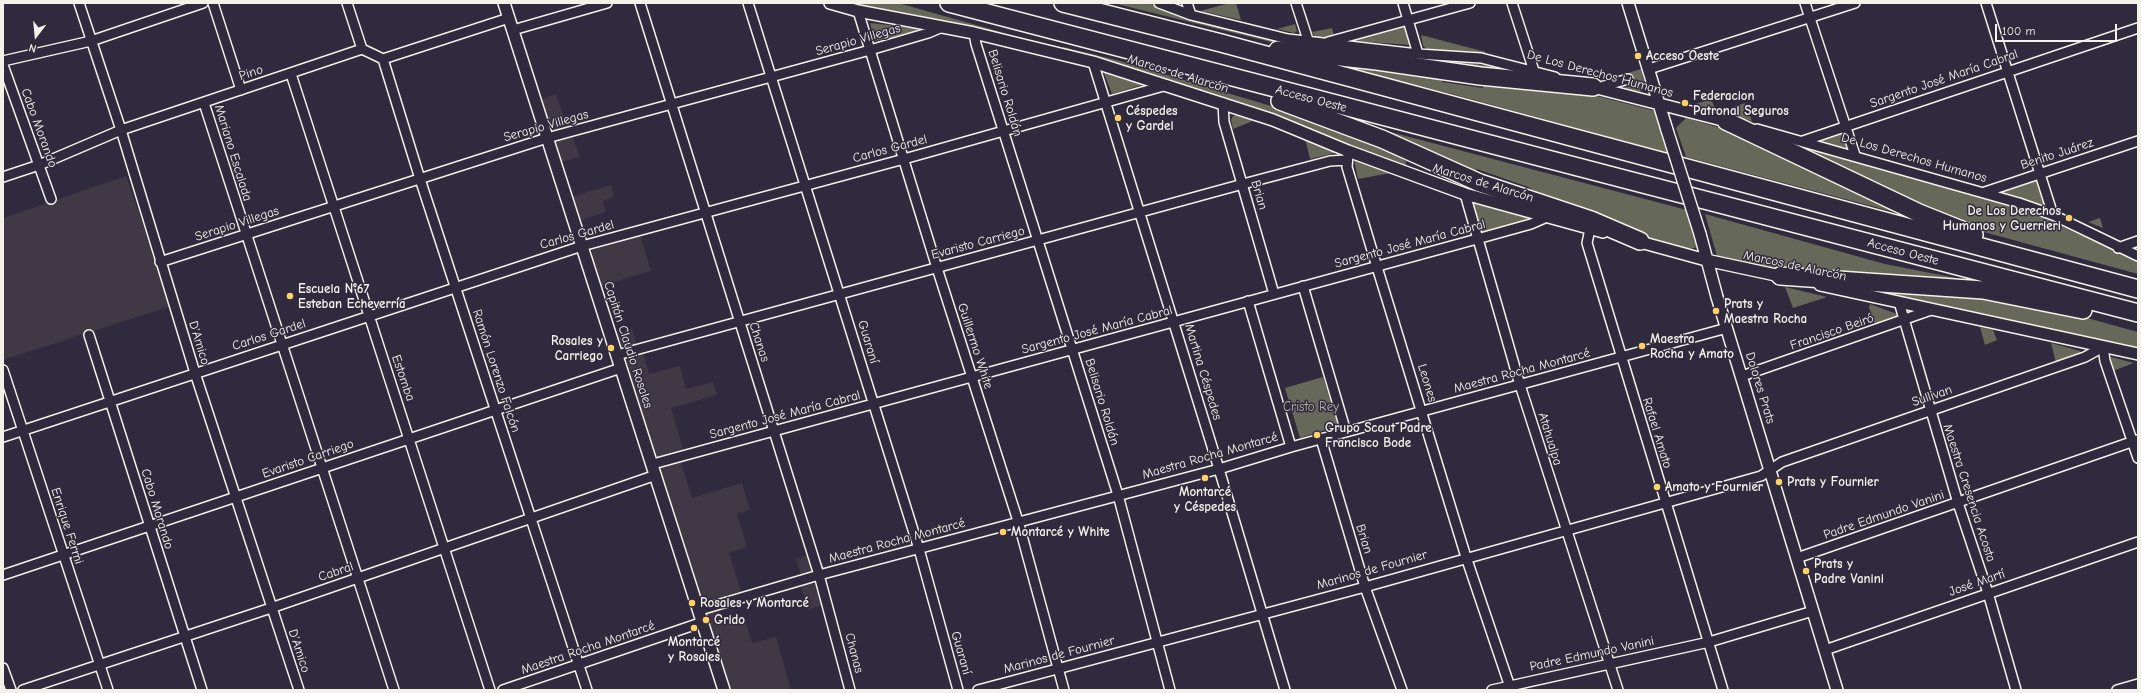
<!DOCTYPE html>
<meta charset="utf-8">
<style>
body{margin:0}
#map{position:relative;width:2141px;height:693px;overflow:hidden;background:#2f2a3d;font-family:"Comic Neue",sans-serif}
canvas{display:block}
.frame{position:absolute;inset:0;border:4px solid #f4f1e8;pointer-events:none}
.north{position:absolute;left:16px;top:16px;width:40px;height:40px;-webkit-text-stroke:3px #2f2a3d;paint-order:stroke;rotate:196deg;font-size:11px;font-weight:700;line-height:16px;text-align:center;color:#f4f1e8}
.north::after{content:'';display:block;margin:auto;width:14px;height:18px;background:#f4f1e8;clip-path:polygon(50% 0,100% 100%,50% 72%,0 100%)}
.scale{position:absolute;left:1995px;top:24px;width:122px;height:18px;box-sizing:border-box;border:2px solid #f4f1e8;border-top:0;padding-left:5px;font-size:12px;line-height:14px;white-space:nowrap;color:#f4f1e8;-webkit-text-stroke:3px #2f2a3d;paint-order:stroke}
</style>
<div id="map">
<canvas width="2141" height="693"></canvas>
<div class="frame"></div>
<div class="north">N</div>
<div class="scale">100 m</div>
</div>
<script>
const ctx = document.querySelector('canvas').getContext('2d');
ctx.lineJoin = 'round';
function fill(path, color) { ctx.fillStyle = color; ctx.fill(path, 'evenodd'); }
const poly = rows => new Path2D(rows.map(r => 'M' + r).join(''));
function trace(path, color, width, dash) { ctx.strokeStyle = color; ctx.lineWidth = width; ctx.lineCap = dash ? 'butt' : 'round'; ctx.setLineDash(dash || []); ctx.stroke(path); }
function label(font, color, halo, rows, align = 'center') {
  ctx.font = font + ' "Comic Neue",sans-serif'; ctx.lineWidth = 3; ctx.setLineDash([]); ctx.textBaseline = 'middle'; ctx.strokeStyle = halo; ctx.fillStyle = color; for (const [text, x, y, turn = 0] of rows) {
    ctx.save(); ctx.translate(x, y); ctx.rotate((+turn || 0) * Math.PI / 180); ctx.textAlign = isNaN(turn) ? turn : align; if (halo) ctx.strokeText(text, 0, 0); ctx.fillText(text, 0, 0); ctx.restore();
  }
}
fill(poly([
 [556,94,568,129,556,131,550,129,540,100],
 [572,135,580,157,560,162,555,143,559,138],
 [126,176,171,306,3,360,3,218],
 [611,185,614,197,603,201,606,212,578,221,571,197],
 [640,235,651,271,600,286,590,257,593,250],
 [632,329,637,345,625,348,620,347,615,334],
 [643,353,649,374,680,366,686,389,713,382,717,395,671,408,684,452,662,458,655,456,624,364,626,357],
 [680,460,692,498,742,483,750,510,737,514,747,547,729,553,741,591,706,602,700,598,661,474,660,469,663,465],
 [810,554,813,570,810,574,802,577,796,559],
 [811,583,818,586,823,605,808,610,801,586],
 [719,608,724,625,745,619,752,643,776,637,791,690,730,690,706,617,709,611]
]), '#403844');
fill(poly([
 [851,3,898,3,1001,32,1002,35],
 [1113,3,1148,3,1190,19,1236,32,1291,44,1387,57,1459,61,1494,67,1494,69,1443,67,1299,49],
 [1230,3,1236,3,1241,20,1200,11],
 [870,23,916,28,917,32,875,41],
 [1295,24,1297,31,1294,33,1277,29],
 [1404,27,1411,45,1352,41],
 [1332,28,1334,37,1322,39,1315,37,1312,32],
 [1421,35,1486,52,1481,56,1430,51,1423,46],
 [1063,47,1120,61,1318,120,1359,135,1406,161,1406,167,1317,133,1171,80,1063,49],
 [1322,62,1441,74,1442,82,1483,88,1484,83,1593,95,1655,111,1668,153,1452,94],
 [1102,68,1145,84,1112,94],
 [1641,69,1644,81,1642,91,1634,92,1617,89,1631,86,1628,73],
 [1711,99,1717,113,1745,103,1752,121,1717,113,1689,106],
 [1237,115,1255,120,1233,129,1231,120,1233,116],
 [1686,118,1728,130,1909,216,1686,157,1676,128],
 [1360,124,1687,210,1699,246,1691,249,1681,248,1629,233,1534,196,1535,191,1528,187,1477,169,1475,173],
 [1844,130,1851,152,1813,140],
 [1767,136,2005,204,2048,220,2138,262,2138,274,1969,228],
 [1305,138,1335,151,1335,153,1310,159],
 [1354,160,1391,173,1358,179],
 [2039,178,2051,211,2000,192],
 [1470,200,1531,219,1479,235],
 [1705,214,1885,264,1986,284,1789,272,1732,260,1717,256],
 [2100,218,2103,228,2088,222],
 [1831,286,1965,296,2076,315,2138,332,2138,352],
 [1785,287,1827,297,1793,308],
 [1870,304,1897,314,1896,318,1875,324,1869,308],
 [1980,327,1993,330,1997,340,1985,345],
 [2051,343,2080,351,2079,356,2056,363],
 [2111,357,2134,363,2113,371,2110,363],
 [1323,377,1338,426,1300,438,1285,388]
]), '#666859');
const minor = poly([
 [79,3,121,130,195,373,299,690],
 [213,3,241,90],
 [347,3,362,49],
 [640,3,819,575,850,690],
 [748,3,919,549,958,690],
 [1159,3,1191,15,1288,39,1418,54,1481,58,1555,77],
 [1187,3,1191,15],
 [1296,3,1309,43],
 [1403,3,1418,54],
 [1512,3,1534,71],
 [1805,3,1855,155],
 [1986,3,2053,215],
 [858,11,937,268,1018,521,1064,690],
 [513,30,607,3],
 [974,33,976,44,1118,495,1170,690],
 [1328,42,1470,3],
 [383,59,420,179,587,690],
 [3,61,91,41,203,3],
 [1093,62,1219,469,1285,690],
 [3,65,51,199],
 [1649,69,1855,3],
 [291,74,490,690],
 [1597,88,1628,79],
 [204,103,394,690],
 [1223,103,1224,122,1274,294],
 [1757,129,2019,203,2053,215,2138,256],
 [1803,141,2138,28],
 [1348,155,1347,167,1377,267,1466,557,1511,690],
 [3,177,39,165,121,130,362,49,383,59,509,18],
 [1985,192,2138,141],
 [1465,194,1520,385,1618,690],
 [1590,229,1587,243,1723,690],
 [2118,248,2138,241],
 [160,262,547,138,870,50,928,33,942,27],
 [1303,286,1346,432],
 [1248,301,1291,447],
 [1899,302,1958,503,1988,593,2016,690],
 [89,335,202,690],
 [617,355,1243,184,1330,161,1347,160],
 [3,370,108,690],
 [1742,376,1931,310],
 [3,437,582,246,904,159,1167,85],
 [1321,439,1365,587,1402,690],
 [653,464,1477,239,1531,224,1547,217],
 [1797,558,2137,440],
 [3,575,621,368],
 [700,610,819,575,1219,469,1291,447,1727,328],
 [1825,650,2138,542],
 [3,668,11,690],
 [23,690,271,608,656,475],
 [503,690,703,622],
 [978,690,1365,587,1761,476,1782,462,2085,357,2103,347,2105,361,2138,458],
 [1492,690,1709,642,1813,611],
 [2117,690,2138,684]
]);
const tertiary = poly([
 [504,3,724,690],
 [830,3,858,11,974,33,1093,62,1273,120,1348,151,1465,194,1603,232],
 [1628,3,1667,130],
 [1593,87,1726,121],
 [1700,234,1717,297,1837,690],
 [1633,240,1706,260,1785,277],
 [1820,285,2138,354]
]);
const motorway = poly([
 [949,3,2138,313],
 [1063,3,1221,43,2138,289],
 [1278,50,1377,61,1480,76,1593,87],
 [1280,101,1382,139,1480,183,1591,220,1640,241],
 [1726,121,1919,213,1974,235],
 [1780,276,1983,290,2083,310]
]);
trace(minor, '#f4f1e8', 12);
trace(tertiary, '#f4f1e8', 14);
trace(motorway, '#f4f1e8', 20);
trace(minor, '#2f2a3d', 9);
trace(tertiary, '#2f2a3d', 11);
trace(motorway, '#2f2a3d', 17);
const tertiaryBridge = poly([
 [1667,130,1700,234]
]);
trace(tertiaryBridge, '#f4f1e8', 14, []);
trace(tertiaryBridge, '#2f2a3d', 11);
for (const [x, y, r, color] of [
 [1638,56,4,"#ffd166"],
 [1685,103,4,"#ffd166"],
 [1118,118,4,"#ffd166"],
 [2069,218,4,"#ffd166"],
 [290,296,4,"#ffd166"],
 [1716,311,4,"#ffd166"],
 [1642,346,4,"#ffd166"],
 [611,348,4,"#ffd166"],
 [1317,435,4,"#ffd166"],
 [1205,478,4,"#ffd166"],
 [1779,482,4,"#ffd166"],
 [1657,487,4,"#ffd166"],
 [1003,532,4,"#ffd166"],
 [1806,571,4,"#ffd166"],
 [692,603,4,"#ffd166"],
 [706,620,4,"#ffd166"],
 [694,628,4,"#ffd166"]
]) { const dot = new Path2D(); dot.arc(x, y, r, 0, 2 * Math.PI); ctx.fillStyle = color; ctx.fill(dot); trace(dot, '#2f2a3d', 1.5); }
label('13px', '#f4f1e8', '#2f2a3d', [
 ["Serapio Villegas",858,40,-16],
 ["Pino",251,73,-18],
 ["Marcos de Alarcón",1178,74,17],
 ["De Los Derechos Humanos",1600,74,15],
 ["Sargento José María Cabral",1944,79,-19],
 ["Belisario Roldán",1005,93,73],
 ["Acceso Oeste",1311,99,15],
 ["Serapio Villegas",546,126,-16],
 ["Cabo Morando",39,128,70],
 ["Carlos Gardel",890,149,-15],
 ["Mariano Escalada",233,153,73],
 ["Benito Juárez",2057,154,-18],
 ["De Los Derechos Humanos",1914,158,16],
 ["Marcos de Alarcón",1483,183,17],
 ["Brian",1259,195,74],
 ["Serapio Villegas",237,224,-18],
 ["Carlos Gardel",577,235,-16],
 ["Evaristo Carriego",978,243,-15],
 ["Sargento José María Cabral",1410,244,-15],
 ["Acceso Oeste",1903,252,15],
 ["Marcos de Alarcón",1795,266,12],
 ["Sargento José María Cabral",1097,330,-15],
 ["Francisco Beiró",1832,332,-19],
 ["Carlos Gardel",269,335,-18],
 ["Chanas",759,342,72],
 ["Guaraní",868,342,73],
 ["D'Amico",199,343,73],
 ["Capitán Claudio Rosales",628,345,72],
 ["Guillermo White",975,346,72],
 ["Ramón Lorenzo Falcón",496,371,72],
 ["Maestra Rocha Montarcé",1522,371,-15],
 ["Martina Céspedes",1203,372,73],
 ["Estomba",403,378,71],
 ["Leones",1427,383,73],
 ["Dolores Prats",1760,388,73],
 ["Sullivan",1932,396,-19],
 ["Belisario Roldán",1102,402,73],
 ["Sargento José María Cabral",785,415,-15],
 ["Rafael Amato",1657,433,73],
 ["Atahualpa",1550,439,73],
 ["Maestra Rocha Montarcé",1210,456,-16],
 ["Evaristo Carriego",308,459,-19],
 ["Maestra Cresencia Acosta",1969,493,72],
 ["Cabo Morando",157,509,73],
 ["Padre Edmundo Vanini",1884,515,-19],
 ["Enrique Fermi",67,526,72],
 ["Brian",1364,539,73],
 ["Maestra Rocha Montarcé",897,541,-15],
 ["Marinos de Fournier",1372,570,-16],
 ["Cabral",336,572,-19],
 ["José Martí",1977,583,-19],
 ["Maestra Rocha Montarcé",588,648,-19],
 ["D'Amico",299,651,72],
 ["Chanas",854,653,75],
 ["Guaraní",961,653,74],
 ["Padre Edmundo Vanini",1592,654,-12],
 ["Marinos de Fournier",1059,655,-15]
]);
label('bold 13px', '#f4f1e8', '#2f2a3d', [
 ["Acceso Oeste",1646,56],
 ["Federacion",1693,96],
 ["Patronal Seguros",1693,111],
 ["Céspedes",1126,111],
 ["y Gardel",1126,126],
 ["De Los Derechos",2061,211,"right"],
 ["Humanos y Guerrieri",2061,226,"right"],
 ["Escuela N°67",298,289],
 ["Esteban Echeverría",298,304],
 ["Prats y",1724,304],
 ["Maestra Rocha",1724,319],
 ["Maestra",1650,339],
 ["Rocha y Amato",1650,354],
 ["Rosales y",603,341,"right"],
 ["Carriego",603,356,"right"],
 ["Grupo Scout Padre",1325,428],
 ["Francisco Bode",1325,443],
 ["Prats y Fournier",1787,482],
 ["Amato y Fournier",1665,487],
 ["Montarcé",1205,492,"center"],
 ["y Céspedes",1205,507,"center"],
 ["Montarcé y White",1011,532],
 ["Prats y",1814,564],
 ["Padre Vanini",1814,579],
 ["Rosales y Montarcé",700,603],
 ["Grido",714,620],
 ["Montarcé",694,642,"center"],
 ["y Rosales",694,657,"center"]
], 'left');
label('13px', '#b4b3a8', '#2f2a3d', [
 ["Cristo Rey",1311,407]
]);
</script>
